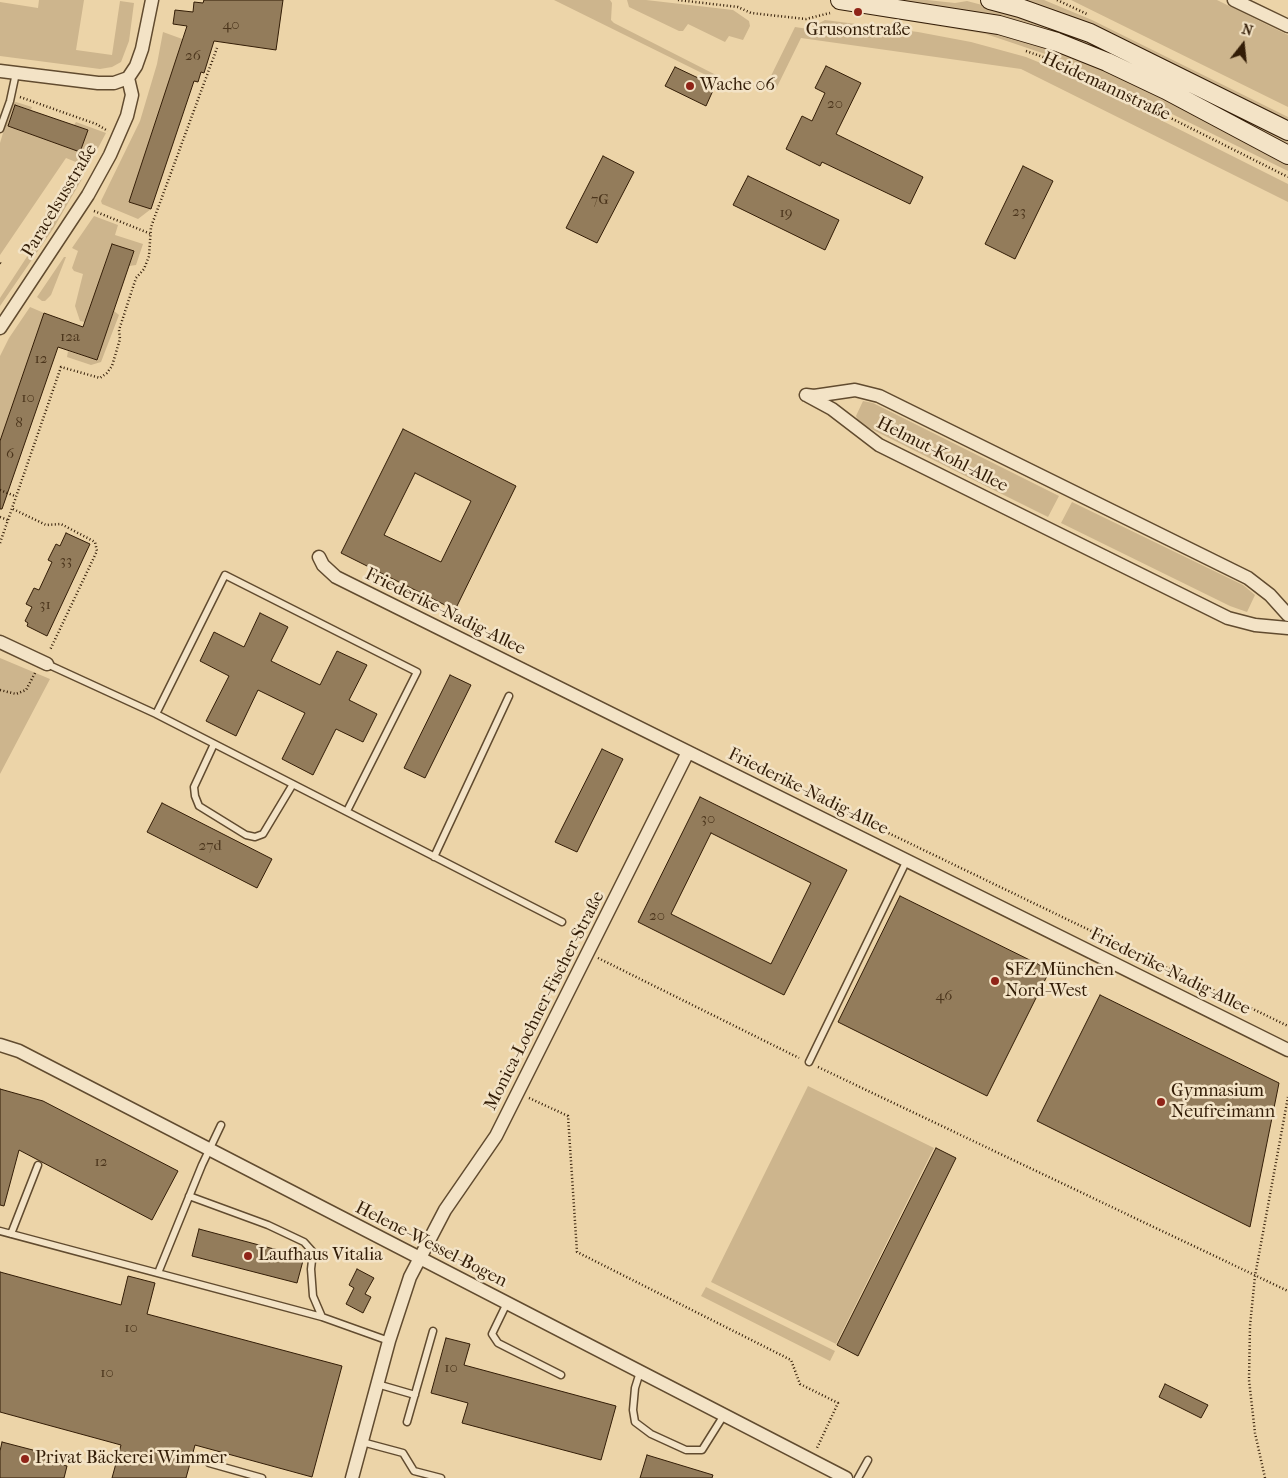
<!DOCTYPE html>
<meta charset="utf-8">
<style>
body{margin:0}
#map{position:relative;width:1288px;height:1478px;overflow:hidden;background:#ecd4a8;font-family:"IM FELL French Canon",serif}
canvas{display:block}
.north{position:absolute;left:1218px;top:20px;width:50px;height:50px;-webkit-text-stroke:4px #f3e3c6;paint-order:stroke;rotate:16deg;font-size:14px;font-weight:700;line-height:20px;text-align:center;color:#331d07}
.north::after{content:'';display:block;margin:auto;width:18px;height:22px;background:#331d07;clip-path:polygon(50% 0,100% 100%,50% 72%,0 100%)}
</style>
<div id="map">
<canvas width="1288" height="1478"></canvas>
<div class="north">N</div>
</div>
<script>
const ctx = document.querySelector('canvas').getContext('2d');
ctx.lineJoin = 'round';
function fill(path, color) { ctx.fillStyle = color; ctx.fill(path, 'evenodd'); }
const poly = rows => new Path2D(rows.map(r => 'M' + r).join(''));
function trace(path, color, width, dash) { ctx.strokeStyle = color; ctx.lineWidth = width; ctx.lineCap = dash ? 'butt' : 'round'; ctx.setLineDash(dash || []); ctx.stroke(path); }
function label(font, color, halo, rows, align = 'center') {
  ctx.font = font + ' "IM FELL French Canon",serif'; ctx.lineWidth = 5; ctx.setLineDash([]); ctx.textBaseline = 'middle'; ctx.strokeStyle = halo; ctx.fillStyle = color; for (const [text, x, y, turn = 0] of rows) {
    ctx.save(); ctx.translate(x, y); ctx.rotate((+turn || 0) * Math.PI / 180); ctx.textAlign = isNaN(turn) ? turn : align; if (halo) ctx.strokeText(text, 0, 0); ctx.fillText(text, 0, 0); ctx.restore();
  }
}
fill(poly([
 [39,0,84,0,76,50,112,55,120,1,134,3,129,41,121,62,112,67,100,69,0,56,0,2,38,8],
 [554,0,610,0,612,3,611,20,614,23,716,75,714,79],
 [627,0,646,0,733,10,749,21,750,26,743,40,729,36,725,42,688,24,683,31,679,31,629,7],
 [895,0,927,0,955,3,967,1,1020,15,1087,40,1288,139,1288,149,1166,82],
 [1020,0,1044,0,1092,20,1288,117,1288,122],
 [1071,0,1217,0,1288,35,1288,107],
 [878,12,987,31,1071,56,1136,85,1288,164,1288,171,1060,59,986,34,877,16],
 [825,20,918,32,971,42,1026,57,1077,78,1288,184,1288,202,1021,69,801,38,776,89,767,84,795,27,808,29],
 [163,32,185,40,180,47,129,202,151,209,138,219,102,204,101,201,140,121,157,64],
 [16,102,32,107,31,110,15,105,8,126,80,152,88,130,74,125,76,122,106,133,88,167,66,158,0,255,0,143,12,103],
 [71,171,82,179,53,229,0,306,0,298,79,177],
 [94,216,118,225,115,235,143,244,136,265,129,266,134,251,112,244,85,322,80,321,75,306,83,274,74,271,72,268,78,251,72,248],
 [64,257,66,257,51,295,45,301,42,301,37,297],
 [30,307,44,313,0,441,0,356,9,338],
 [114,311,119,315,101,362,91,365,67,357,68,351,97,360],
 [863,401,873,403,1059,496,1048,517,859,423,856,416],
 [1072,502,1243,585,1255,595,1247,612,1230,606,1061,523],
 [0,658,50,679,0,774],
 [808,1086,934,1148,836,1344,711,1282],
 [706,1287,835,1351,830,1361,701,1296]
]), '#cdb58d');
const building = poly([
 [204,0,283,0,276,50,214,41,204,73,201,72,198,82,194,81,151,209,129,202,187,26,173,24,175,10,193,12,194,2,203,3,204,0],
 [826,66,861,83,836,134,923,177,910,204,822,162,820,166,786,149,802,116,812,121,825,93,815,88,826,66],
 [675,67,715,86,706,106,665,86,675,67],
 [15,105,88,130,80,152,8,126,15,105],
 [603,156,634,172,597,243,566,228,603,156],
 [1023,166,1053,181,1015,259,985,244,1023,166],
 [748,176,839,220,825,250,733,205,748,176],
 [112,244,134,251,97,360,58,347,2,509,0,509,0,441,44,313,83,327,112,244],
 [403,429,516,486,455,610,341,553,403,429],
 [415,473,471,501,441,562,384,535,415,473],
 [66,533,90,544,47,636,27,626,28,623,25,621,32,607,26,604,34,588,39,590,52,562,48,560,56,544,60,546,66,533],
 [260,613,288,627,271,661,320,685,337,651,367,665,349,700,377,714,363,742,336,729,313,775,282,759,305,713,258,690,236,736,206,721,229,676,200,661,214,632,244,647,260,613],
 [450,675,471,685,425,778,404,768,450,675],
 [602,749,623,759,577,852,555,842,602,749],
 [700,797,847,870,784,995,638,922,700,797],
 [711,833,811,883,771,964,671,914,711,833],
 [162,803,272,859,257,888,147,832,162,803],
 [900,896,1050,970,987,1096,838,1022,900,896],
 [1100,995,1279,1083,1250,1227,1037,1121,1100,995],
 [0,1089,43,1101,178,1171,152,1220,19,1150,4,1206,0,1205,0,1089],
 [936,1148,956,1158,858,1356,837,1345,936,1148],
 [199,1229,304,1257,297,1283,192,1256,199,1229],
 [357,1269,374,1278,365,1294,371,1297,363,1313,346,1304,354,1288,349,1285,357,1269],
 [0,1272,121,1305,128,1276,155,1283,147,1314,342,1366,312,1477,195,1445,186,1478,112,1478,121,1445,0,1412,0,1272],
 [446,1338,470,1344,464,1365,616,1406,601,1460,462,1423,468,1403,431,1393,446,1338],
 [1165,1384,1208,1405,1201,1418,1159,1397,1165,1384],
 [2,1442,52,1455,50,1462,67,1466,64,1478,0,1478,0,1451,2,1442],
 [647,1455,713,1475,712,1478,640,1478,647,1455]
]);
fill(building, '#937c5b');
trace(building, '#331d07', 1);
const service = poly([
 [0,129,10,101,16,73],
 [47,664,156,714,562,922],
 [156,714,225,575,417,672,347,811],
 [214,744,194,787,195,796,199,806,246,835,255,837,263,834,293,784],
 [434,857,509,696],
 [809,1062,907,860],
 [189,1196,268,1225,304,1242,313,1252,311,1269,313,1296,322,1317],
 [0,1231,322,1317,389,1341],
 [11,1234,38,1165],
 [158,1273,202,1165,221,1125],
 [507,1303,492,1334,498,1343,561,1375],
 [640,1372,635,1388,633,1410,635,1422,651,1434,686,1450,702,1450,724,1415],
 [377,1384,415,1395],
 [407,1422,433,1331],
 [362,1442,403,1453,414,1471,441,1478],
 [209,1463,262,1478],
 [858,1478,868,1460]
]);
const minor = poly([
 [1234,0,1288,26],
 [0,71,98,83,114,83,128,78],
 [0,328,88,195,110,155,127,116,132,95,128,78,136,66,142,49,152,0],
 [806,395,814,396,855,390,879,396,1248,578,1270,595,1288,615],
 [808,396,832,409,879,445,1228,618,1255,625,1288,628],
 [319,557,323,565,336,577,1288,1050],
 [0,642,47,664],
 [0,1045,19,1051,846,1478],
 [352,1478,389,1341,410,1277,445,1210,496,1136,688,752]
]);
const secondary = poly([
 [840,0,999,25,1057,42,1107,62,1166,90,1288,155],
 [990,0,1020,8,1090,33,1288,131]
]);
trace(service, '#614b2f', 9);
trace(minor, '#614b2f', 15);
trace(secondary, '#331d07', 20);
trace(poly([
 [678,0,738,7,751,13,806,19,830,13],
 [1057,0,1087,14],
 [1026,51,1063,64,1288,177],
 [20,97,96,124,108,131],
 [94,211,151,234],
 [0,263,1,264],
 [0,490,15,496],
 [13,509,46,525,61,524,95,542,97,551,50,650],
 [0,517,8,520],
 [0,543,61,367,100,378,107,373,112,366,120,339,119,330,136,278,144,269,149,256,151,227,217,48],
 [0,690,16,694,26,690,35,673],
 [731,757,1288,1026],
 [598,958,799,1058],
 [818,1067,1288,1291],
 [529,1098,568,1116,577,1252,791,1360,800,1384,838,1403,817,1448],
 [1265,1478,1255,1433,1249,1380,1250,1326,1255,1276,1288,1097]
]), '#331d07', 2.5, [1, 2.5]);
trace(service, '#f3e3c6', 6);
trace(minor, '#f3e3c6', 12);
trace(secondary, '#f3e3c6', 18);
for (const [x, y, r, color] of [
 [858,12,5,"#8f2418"],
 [690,86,5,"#8f2418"],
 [995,981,5,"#8f2418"],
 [1161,1102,5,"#8f2418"],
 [248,1256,5,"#8f2418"],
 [25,1459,5,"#8f2418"]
]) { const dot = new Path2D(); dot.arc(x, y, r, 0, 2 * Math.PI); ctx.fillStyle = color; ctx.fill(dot); trace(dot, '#f3e3c6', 2); }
label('15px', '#4b351c', null, [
 ["40",231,25],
 ["26",193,56],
 ["20",835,104],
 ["7G",600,200],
 ["23",1019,212],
 ["19",786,213],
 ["12a",70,337],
 ["12",41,359],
 ["10",28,398],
 ["8",19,423],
 ["6",10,454],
 ["33",66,561],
 ["31",45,605],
 ["30",708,819],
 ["27d",210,846],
 ["20",657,916],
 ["46",944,996],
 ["12",101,1162],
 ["10",131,1328],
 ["10",451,1368],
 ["10",107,1373]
]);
label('18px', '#331d07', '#f3e3c6', [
 ["Grusonstraße",858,31,"center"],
 ["Wache 06",700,86],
 ["SFZ München",1005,971],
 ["Nord-West",1005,992],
 ["Gymnasium",1171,1092],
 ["Neufreimann",1171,1113],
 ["Laufhaus Vitalia",258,1256],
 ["Privat Bäckerei Wimmer",35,1459]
], 'left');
label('18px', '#331d07', '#f3e3c6', [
 ["Heidemannstraße",1106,87,25],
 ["Paracelsusstraße",60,201,-59],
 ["Helmut-Kohl-Allee",942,455,27],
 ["Friederike-Nadig-Allee",445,612,26],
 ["Friederike-Nadig-Allee",808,792,26],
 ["Friederike-Nadig-Allee",1170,972,26],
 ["Monica-Lochner-Fischer-Straße",545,1001,-63],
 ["Helene-Wessel-Bogen",431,1245,27]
]);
</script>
